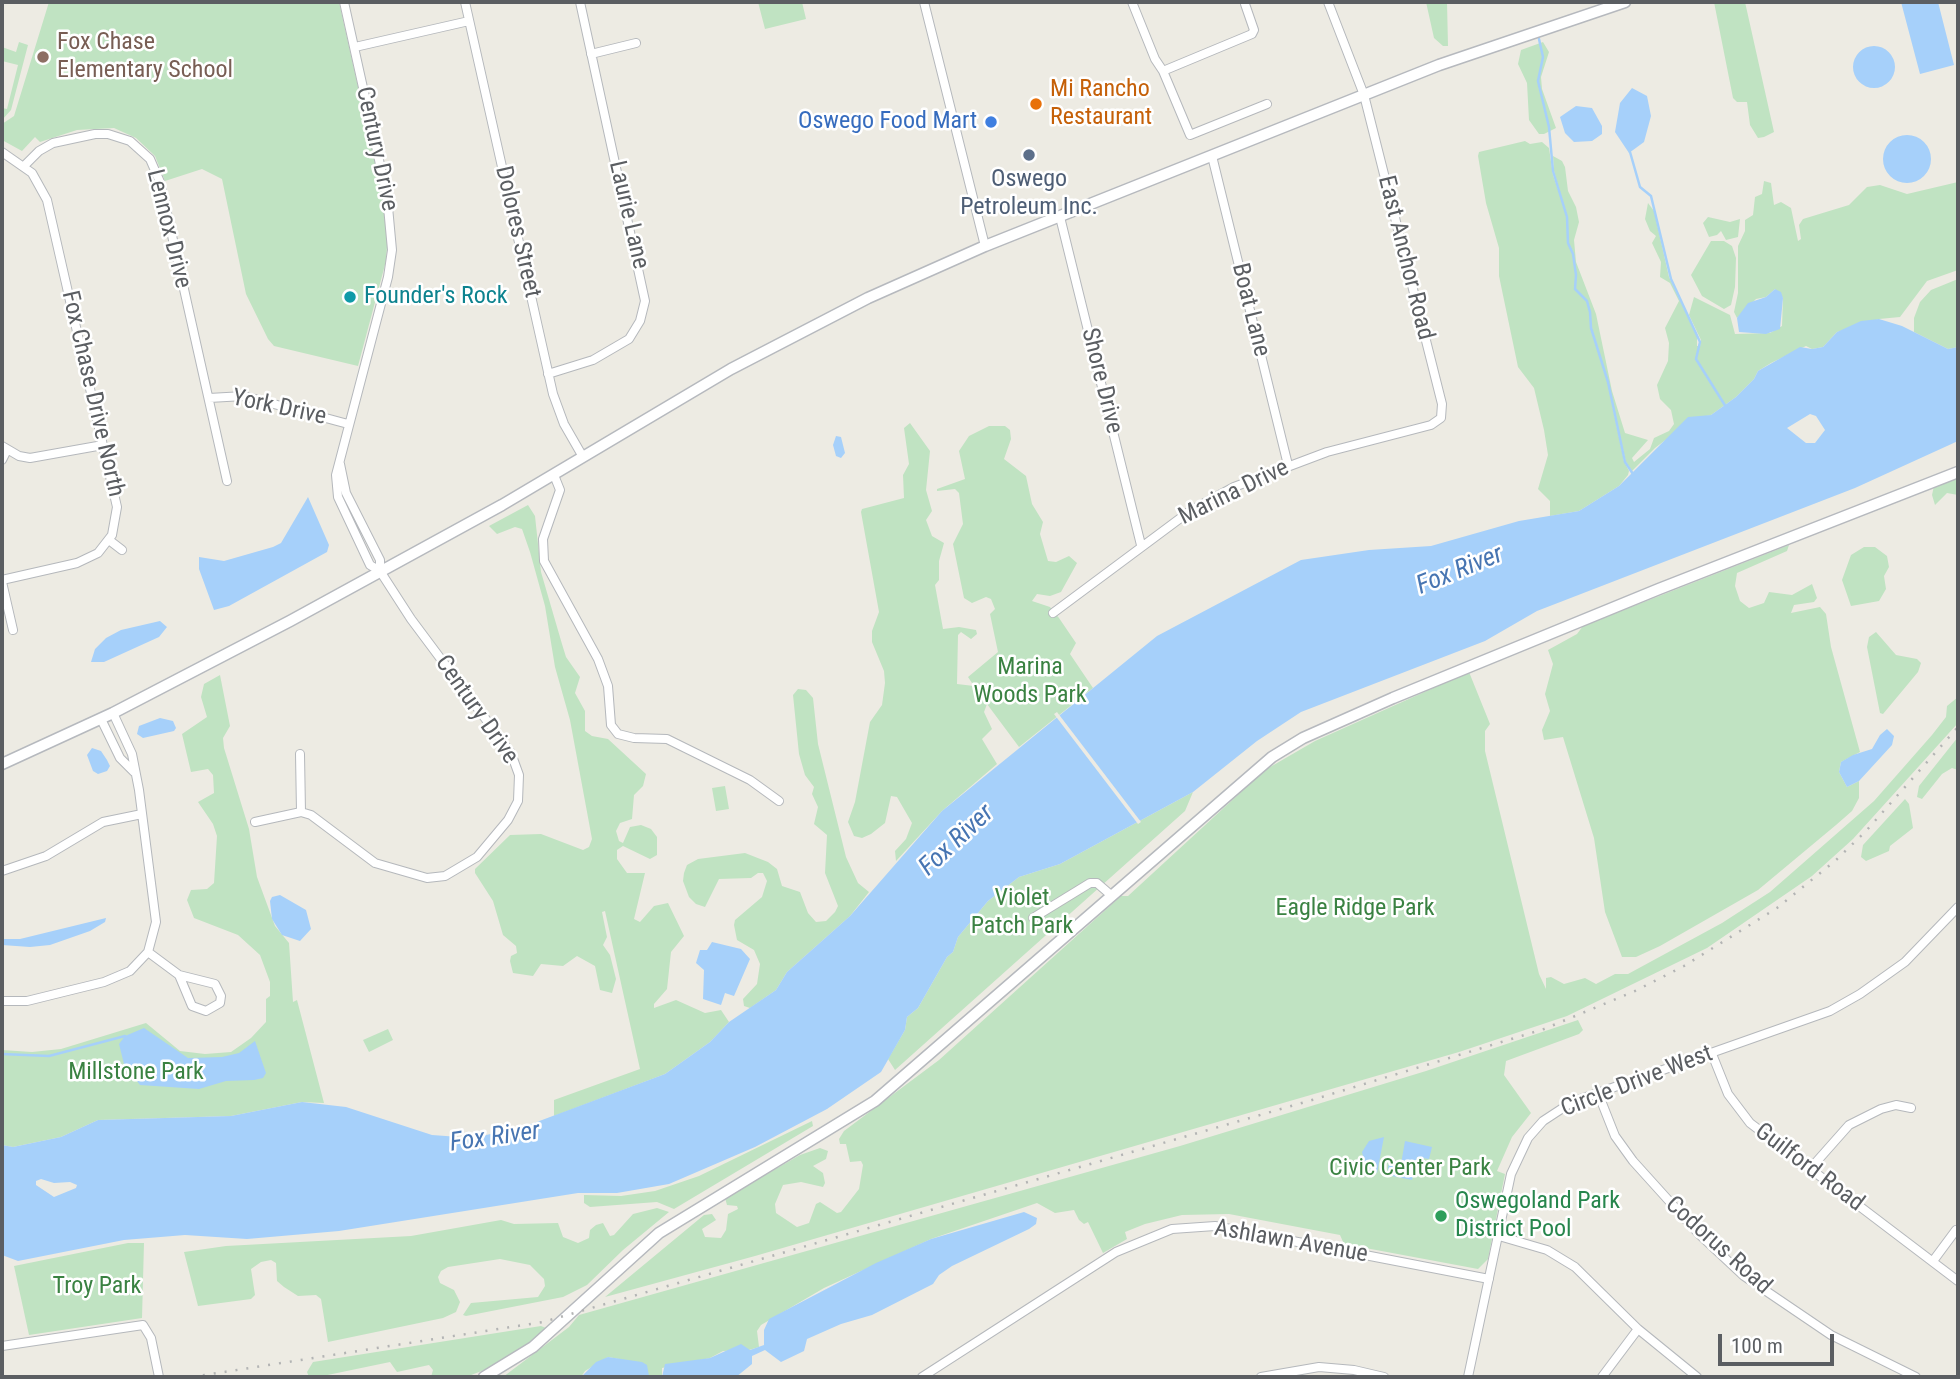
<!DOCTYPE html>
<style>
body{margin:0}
#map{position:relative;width:1960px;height:1379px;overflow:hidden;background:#edebe3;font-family:"Roboto Condensed",sans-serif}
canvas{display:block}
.frame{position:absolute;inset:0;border:4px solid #5b5e62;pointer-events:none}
.scale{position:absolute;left:1718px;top:1334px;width:116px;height:32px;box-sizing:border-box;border:4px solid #5b5e62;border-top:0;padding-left:9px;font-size:21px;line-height:24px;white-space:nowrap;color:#5b5e62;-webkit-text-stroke:5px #fff;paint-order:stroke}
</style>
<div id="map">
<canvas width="1960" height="1379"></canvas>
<div class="frame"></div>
<div class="scale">100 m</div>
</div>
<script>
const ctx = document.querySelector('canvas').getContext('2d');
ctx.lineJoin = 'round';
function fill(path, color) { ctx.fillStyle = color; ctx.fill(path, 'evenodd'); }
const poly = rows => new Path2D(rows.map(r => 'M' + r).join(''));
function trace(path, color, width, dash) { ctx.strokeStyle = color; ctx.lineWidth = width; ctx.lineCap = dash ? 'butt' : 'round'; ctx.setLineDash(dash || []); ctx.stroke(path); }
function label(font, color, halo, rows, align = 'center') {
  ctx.font = font + ' "Roboto Condensed",sans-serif'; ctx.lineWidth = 5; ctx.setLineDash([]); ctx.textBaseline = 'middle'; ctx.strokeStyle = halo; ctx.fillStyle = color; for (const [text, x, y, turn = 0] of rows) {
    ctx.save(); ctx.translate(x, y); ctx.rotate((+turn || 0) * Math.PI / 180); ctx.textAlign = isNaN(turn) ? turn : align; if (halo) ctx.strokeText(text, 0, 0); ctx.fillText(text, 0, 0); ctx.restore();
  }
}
fill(poly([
 [49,2,339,2,385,207,388,233,386,261,358,366,274,346,268,339,246,294,222,179,202,169,165,181,155,156,136,138,114,128,77,130,40,142,35,137,22,151,2,140,2,124,14,116],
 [758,2,802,2,806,19,765,29],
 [1426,2,1447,2,1448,46,1443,46,1434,38],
 [1714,2,1745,2,1774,132,1764,137,1758,138,1750,125,1747,102,1737,102,1733,98],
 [19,42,28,45,11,110,2,120,2,108,7,109,18,65,2,61,2,47,16,52],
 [1543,42,1549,52,1541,77,1542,89,1556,128,1544,134,1539,134,1529,120,1527,83,1518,64,1521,50],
 [1525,141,1530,144,1542,142,1549,148,1553,175,1564,207,1554,171,1553,156,1562,161,1565,167,1568,191,1576,207,1579,222,1574,240,1576,262,1596,314,1612,391,1625,433,1648,440,1632,458,1634,462,1650,449,1654,438,1669,431,1674,424,1671,410,1660,399,1657,385,1668,361,1669,343,1665,328,1679,301,1670,283,1660,277,1661,262,1652,243,1656,236,1650,231,1645,219,1648,203,1654,211,1669,277,1697,336,1697,346,1700,346,1701,340,1689,315,1694,297,1730,315,1735,334,1770,333,1782,326,1783,298,1775,289,1766,297,1756,299,1737,318,1734,312,1738,293,1738,246,1745,231,1745,220,1753,215,1755,197,1762,194,1764,181,1771,183,1774,205,1781,202,1791,208,1798,241,1801,239,1799,225,1803,219,1849,205,1867,187,1880,185,1907,194,1958,182,1958,270,1927,281,1900,317,1879,319,1837,332,1823,347,1812,349,1806,346,1771,363,1758,371,1754,379,1736,397,1711,415,1693,419,1655,448,1632,471,1626,462,1610,395,1624,461,1629,471,1628,475,1619,486,1579,511,1550,516,1550,501,1538,489,1548,455,1544,430,1534,388,1518,367,1499,276,1499,248,1486,203,1478,156,1479,152],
 [1708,217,1730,222,1740,219,1738,237,1726,240,1721,231,1717,235,1709,237,1703,223],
 [1711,241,1724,241,1732,246,1736,258,1735,287,1731,305,1724,309,1702,296,1691,275],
 [1958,279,1958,347,1948,349,1914,332,1914,318,1920,302,1931,290],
 [910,423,930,451,926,490,932,511,926,520,932,536,944,543,939,561,939,580,935,585,943,629,959,627,976,630,977,634,971,639,961,632,958,635,957,684,974,686,968,677,998,652,990,614,995,609,991,599,986,597,972,603,964,598,953,544,963,524,959,493,955,489,937,491,937,489,965,479,959,451,969,436,989,426,1005,426,1010,430,1011,439,1004,459,1026,476,1032,504,1043,522,1040,534,1048,561,1056,562,1069,556,1077,563,1061,592,1050,596,1037,594,1032,601,1050,607,1059,618,1076,643,1070,654,1093,688,1019,747,987,704,984,712,992,729,982,739,997,764,942,811,896,861,895,851,906,839,912,823,897,797,891,796,885,823,871,834,862,838,854,836,848,822,855,802,870,722,882,705,885,683,884,671,872,642,872,631,879,612,861,512,862,509,904,498,903,475,909,464,904,428],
 [1958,476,1958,495,1947,493,1935,505,1932,495,1934,486],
 [528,505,535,516,541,572,562,644,566,657,580,677,575,693,585,711,585,731,592,736,608,739,646,774,643,786,634,795,632,819,620,823,616,831,619,841,623,843,630,827,641,825,651,829,657,837,657,855,650,859,623,846,617,850,617,859,627,873,645,873,634,919,640,922,654,906,668,903,684,936,671,952,667,989,654,1004,654,1008,676,1000,705,1013,721,1010,729,1022,710,1042,665,1074,554,1116,554,1100,640,1069,605,911,602,912,607,937,603,945,610,955,616,979,612,993,600,990,595,966,577,956,563,966,541,964,533,976,513,973,510,961,511,956,517,953,516,946,503,935,493,901,475,873,475,869,510,835,541,834,583,850,589,847,592,839,570,720,555,667,545,606,530,552,522,529,515,527,497,534,489,526],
 [1789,545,1787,551,1737,573,1735,586,1740,601,1749,608,1764,603,1769,592,1792,595,1812,584,1817,598,1814,602,1794,605,1791,613,1820,607,1826,614,1831,647,1860,752,1841,762,1839,772,1847,787,1859,781,1859,798,1852,811,1836,825,1758,890,1660,946,1636,957,1622,957,1605,912,1594,838,1563,737,1544,740,1542,730,1550,711,1545,694,1553,664,1548,650,1577,634,1583,626],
 [1864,547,1875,547,1887,556,1889,567,1884,576,1886,589,1879,601,1851,606,1842,580,1851,555],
 [1876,632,1896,655,1917,659,1921,663,1918,672,1883,714,1880,713,1867,647,1869,637],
 [1469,672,1490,724,1485,731,1485,751,1539,974,1546,989,1546,978,1551,977,1564,984,1585,978,1596,984,1615,974,1628,974,1722,923,1770,892,1874,801,1932,735,1946,717,1947,706,1958,697,1958,723,1853,839,1812,876,1707,948,1567,1016,1459,1052,755,1256,605,1297,704,1215,712,1214,716,1220,702,1229,705,1237,721,1238,726,1230,728,1214,738,1209,737,1206,727,1205,725,1198,800,1155,820,1148,828,1151,826,1159,813,1166,823,1173,825,1183,823,1187,801,1182,783,1185,775,1204,776,1213,797,1227,809,1223,816,1204,820,1202,837,1213,841,1212,859,1189,863,1165,861,1161,850,1162,846,1144,840,1144,839,1139,844,1131,939,1060,1121,896,1128,896,1265,770,1315,741],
 [220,675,230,726,223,738,224,748,249,829,257,877,275,926,289,943,293,1002,297,1000,324,1103,302,1102,231,1116,98,1120,61,1137,13,1147,2,1145,2,1050,32,1052,61,1049,146,1023,180,1051,205,1054,231,1052,251,1038,266,1022,266,999,270,996,270,982,260,955,238,935,194,918,187,900,191,890,207,889,214,883,217,836,213,824,198,802,214,793,213,775,208,769,191,772,182,734,207,717,201,697,204,684],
 [798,689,806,690,813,698,818,744,846,857,858,883,869,892,850,916,787,972,776,990,750,1008,744,1006,743,999,757,984,760,964,754,950,737,940,734,925,735,920,762,897,767,881,763,873,758,873,751,878,719,879,705,907,696,904,689,897,683,881,684,873,687,865,698,859,745,853,768,862,777,869,782,886,800,892,808,913,816,922,826,921,835,912,838,906,825,873,827,835,814,824,818,807,812,794,814,787,805,775,799,754,793,695],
 [1958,737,1958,770,1952,768,1942,774,1922,799,1917,797,1919,786],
 [725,786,729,809,716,811,712,788],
 [1193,792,1185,811,895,1070,888,1059,905,1030,907,1017,918,1008,947,957,953,952,958,937,988,901,1019,877,1060,864],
 [1905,799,1909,804,1913,828,1890,846,1889,851,1866,861,1861,857,1863,845],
 [1578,1020,1583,1030,1579,1034,1506,1061,1504,1075,1531,1113,1512,1137,1497,1171,1505,1174,1488,1259,1478,1269,1344,1244,1340,1235,1229,1214,1182,1215,1145,1224,1125,1232,1127,1239,1103,1253,1088,1222,1084,1224,1079,1220,1074,1210,1055,1213,1037,1203,931,1239,824,1288,761,1325,757,1331,759,1347,749,1350,723,1351,710,1358,662,1368,662,1377,648,1377,619,1359,608,1357,585,1371,581,1377,503,1377,569,1327,579,1315,1180,1146,1426,1071],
 [388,1029,393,1040,369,1052,363,1040],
 [812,1121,813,1126,674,1209,657,1202,590,1207,584,1203,584,1195,621,1196,655,1191,699,1176],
 [657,1208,669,1212,623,1250,587,1285,563,1297,466,1316,463,1315,471,1303,538,1297,545,1286,544,1279,530,1265,500,1259,448,1267,441,1271,438,1277,440,1283,454,1290,460,1302,456,1312,443,1318,328,1342,321,1299,316,1295,298,1296,284,1287,277,1281,276,1263,271,1260,261,1262,251,1269,255,1295,251,1299,198,1306,184,1252,226,1246,411,1236,501,1220,514,1224,558,1223,563,1237,578,1243,589,1238,590,1230,596,1225,603,1223,610,1236,614,1235,633,1214],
 [128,1243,144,1243,142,1318,29,1335,14,1266],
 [541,1326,546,1328,544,1333,492,1367,466,1377,431,1377,433,1370,429,1365,397,1372,390,1362,318,1377,309,1377,307,1372,313,1362]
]), '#c0e3c2');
fill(poly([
 [1901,2,1938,2,1954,65,1920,74],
 '1853 67a21 21 0 1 1 42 0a21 21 0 1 1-42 0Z',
 [1632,88,1647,96,1651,116,1644,142,1629,153,1615,132,1620,103],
 [1576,106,1592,108,1602,126,1602,134,1592,141,1574,142,1565,133,1560,117],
 '1883 159a24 24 0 1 1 48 0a24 24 0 1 1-48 0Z',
 [1775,289,1781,292,1783,298,1780,329,1766,334,1739,332,1737,318,1748,303,1766,297],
 [1879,319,1902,326,1948,349,1958,347,1958,441,1855,488,1537,611,1485,641,1301,712,1257,741,1193,792,1060,864,1019,877,988,901,958,937,953,952,947,957,918,1008,907,1017,905,1030,881,1072,827,1109,755,1147,669,1184,617,1193,578,1193,339,1231,247,1239,185,1235,124,1240,18,1261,2,1255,2,1145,13,1147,61,1137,98,1120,231,1116,302,1102,346,1107,432,1135,473,1138,526,1126,665,1074,710,1042,729,1022,776,990,787,972,850,916,942,811,1157,636,1301,560,1369,550,1431,546,1519,521,1579,511,1619,486,1688,417,1711,415,1736,397,1754,379,1758,371,1800,347,1812,349,1823,347,1837,332,1861,321],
 [1810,414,1816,416,1825,430,1815,443,1806,443,1787,428],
 [41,1179,54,1183,70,1182,77,1185,76,1188,54,1197,36,1185,36,1181],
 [836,436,841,437,845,453,841,458,836,456,833,445],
 [308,497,329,545,327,552,229,606,214,610,199,569,199,557,224,561,273,547,281,543],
 [160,621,167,627,159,637,104,662,91,662,95,649,106,638,121,630],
 [160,718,173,721,176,728,174,731,143,738,137,734,139,726],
 [1887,729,1894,736,1892,745,1859,781,1847,787,1839,772,1841,762,1853,755,1872,749,1880,735],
 [92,748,101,751,107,760,110,766,107,771,98,774,93,771,87,755],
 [280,895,306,910,311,929,300,941,282,935,272,919,270,901,272,897],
 [106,918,105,922,90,931,50,945,30,947,2,945,2,939,20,939],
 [712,942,741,949,750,959,734,996,725,993,721,1005,703,999,704,970,696,963,700,950,707,950],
 [144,1028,188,1058,222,1057,239,1053,255,1041,266,1073,263,1078,254,1080,226,1081,199,1089,140,1085,124,1064,119,1044,125,1036],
 [1384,1137,1377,1173,1365,1165,1362,1152,1369,1141],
 [1405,1141,1432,1147,1429,1159,1417,1157,1412,1180,1387,1175,1389,1162,1401,1164],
 [1024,1212,1037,1218,1036,1224,1029,1229,952,1266,939,1275,933,1284,872,1315,841,1324,807,1339,804,1351,781,1362,765,1350,752,1356,752,1364,736,1377,662,1377,665,1364,710,1358,741,1344,750,1350,764,1345,764,1330,769,1319,876,1263,931,1239],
 [608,1357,642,1362,647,1365,649,1376,581,1377,596,1362]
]), '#a6d0fa');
fill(poly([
 [1057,712,1141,822,1138,824,1054,714]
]), '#edebe3');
trace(poly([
 [1539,39,1543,57,1538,81,1549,127,1553,171,1567,217,1568,243,1573,254,1576,275,1575,289,1587,301,1590,312,1591,328,1608,382,1625,462,1633,474],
 [1630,152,1640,187,1651,196,1671,279,1700,342,1696,359,1726,407],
 [2,1054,49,1056,125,1036]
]), '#a6d0fa', 2.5);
const street = poly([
 [465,2,553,394,564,424,583,457],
 [924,2,985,246],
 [1132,2,1155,59,1163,71,1252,34,1254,30,1245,4],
 [355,47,469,21],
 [591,54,636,43],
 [1163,71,1190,135,1267,104],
 [2,152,32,173,47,200,117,507,112,535,98,553,77,563,2,580],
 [1212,156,1288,465],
 [25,165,39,151,53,143,95,134,108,134,130,141,150,159,160,182,227,481],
 [1060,217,1141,545],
 [548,374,593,360,629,339,640,321,645,301,580,2],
 [209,398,244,396,348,424],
 [2,446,19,456,30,458,103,445],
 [2,460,7,450],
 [340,464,346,493,380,560,380,571],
 [554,475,560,490,543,539,544,561,598,659,608,686,611,725,618,734,634,738,667,739,750,780,779,801],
 [109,540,122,550],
 [2,582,13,630],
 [1053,613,1190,511,1234,487,1327,452,1431,425,1441,418,1442,404,1364,95,1328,2],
 [101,719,120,758,134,772],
 [300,754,301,812],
 [255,822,301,812,311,815,375,863,427,878,445,876,477,857,508,820,518,801,519,775,511,753,411,619,380,571,370,565,338,497,336,475,388,277,392,250,387,196,344,2],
 [2,871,46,856,103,822,142,814],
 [1033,918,1090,883,1097,883,1112,896],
 [148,952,179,975,192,1006,206,1011,220,1003,221,996,215,984,179,975],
 [2,1001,27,1001,104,982,130,971,148,952,156,922,139,790,132,754,113,713],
 [1712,1054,1728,1094,1750,1123,1958,1281],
 [1598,1093,1615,1136,1633,1161,1698,1233,1744,1276,1831,1335,1916,1377],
 [1810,1169,1849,1125,1881,1109,1896,1105,1911,1108],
 [1499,1236,1547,1250,1575,1267,1638,1329,1697,1377],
 [1933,1261,1956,1230],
 [2,1346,143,1325,151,1338,159,1377],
 [922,1377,1116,1252,1172,1229,1215,1226,1489,1279],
 [1261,1377,1319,1367,1354,1370,1384,1377],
 [1468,1377,1511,1174,1528,1138,1543,1121,1572,1102,1830,1011,1860,994,1905,962,1958,907],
 [1602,1377,1638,1329]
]);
const secondary = poly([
 [2,764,113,713,290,621,502,505,731,369,868,298,985,246,1439,65,1625,2],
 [484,1377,533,1347,659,1233,875,1101,1272,757,1303,738,1393,698,1659,589,1958,472]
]);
trace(street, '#b5b8bc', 10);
trace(secondary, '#b6b9be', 13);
trace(street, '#fff', 8);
trace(secondary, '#fff', 10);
trace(poly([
 [192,1377,543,1322,1312,1100,1544,1029,1635,991,1684,966,1777,908,1835,861,1866,831,1958,727]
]), '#b3b4b4', 2.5, [2, 9]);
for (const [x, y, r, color] of [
 [43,57,7,"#8d6e63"],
 [1036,104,7,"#e8710a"],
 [991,122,7,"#3f7fe0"],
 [1029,155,7,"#5c6f8a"],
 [350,297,7,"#0f9aa8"],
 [1441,1216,7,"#2e9e5b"]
]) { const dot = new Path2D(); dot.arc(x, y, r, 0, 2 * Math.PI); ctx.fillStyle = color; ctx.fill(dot); trace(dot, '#fff', 2.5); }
label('24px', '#785e54', '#fff', [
 ["Fox Chase",57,43],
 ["Elementary School",57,71]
], 'left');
label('24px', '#c56008', '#fff', [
 ["Mi Rancho",1050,90],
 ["Restaurant",1050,118]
], 'left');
label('24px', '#366cbe', '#fff', [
 ["Oswego Food Mart",977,122]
], 'right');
label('24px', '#5b5e62', '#fff', [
 ["Century Drive",376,149,78],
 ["Laurie Lane",628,215,77],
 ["Lennox Drive",168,229,76],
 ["Dolores Street",517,232,77],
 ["East Anchor Road",1405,258,76],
 ["Boat Lane",1250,310,76],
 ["Shore Drive",1101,381,76],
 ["Fox Chase Drive North",92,394,77],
 ["York Drive",279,408,12],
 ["Marina Drive",1234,493,-26],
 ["Century Drive",476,710,55],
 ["Circle Drive West",1637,1082,-21],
 ["Guilford Road",1809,1168,37],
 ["Ashlawn Avenue",1291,1242,10],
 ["Codorus Road",1718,1246,42]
]);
label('24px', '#4e5e75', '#fff', [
 ["Oswego",1029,180],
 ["Petroleum Inc.",1029,208]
]);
label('24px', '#0d838f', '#fff', [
 ["Founder's Rock",364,297]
], 'left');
label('24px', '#3a8242', '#fff', [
 ["Marina",1030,668],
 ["Woods Park",1030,696],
 ["Violet",1022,899],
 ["Patch Park",1022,927],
 ["Eagle Ridge Park",1355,909],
 ["Millstone Park",136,1073],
 ["Civic Center Park",1410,1169],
 ["Troy Park",97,1287]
]);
label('24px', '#27864d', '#fff', [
 ["Oswegoland Park",1455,1202],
 ["District Pool",1455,1230]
], 'left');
label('italic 26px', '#4775b2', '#fff', [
 ["Fox River",1460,571,-22],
 ["Fox River",957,841,-43],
 ["Fox River",495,1138,-8]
]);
</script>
